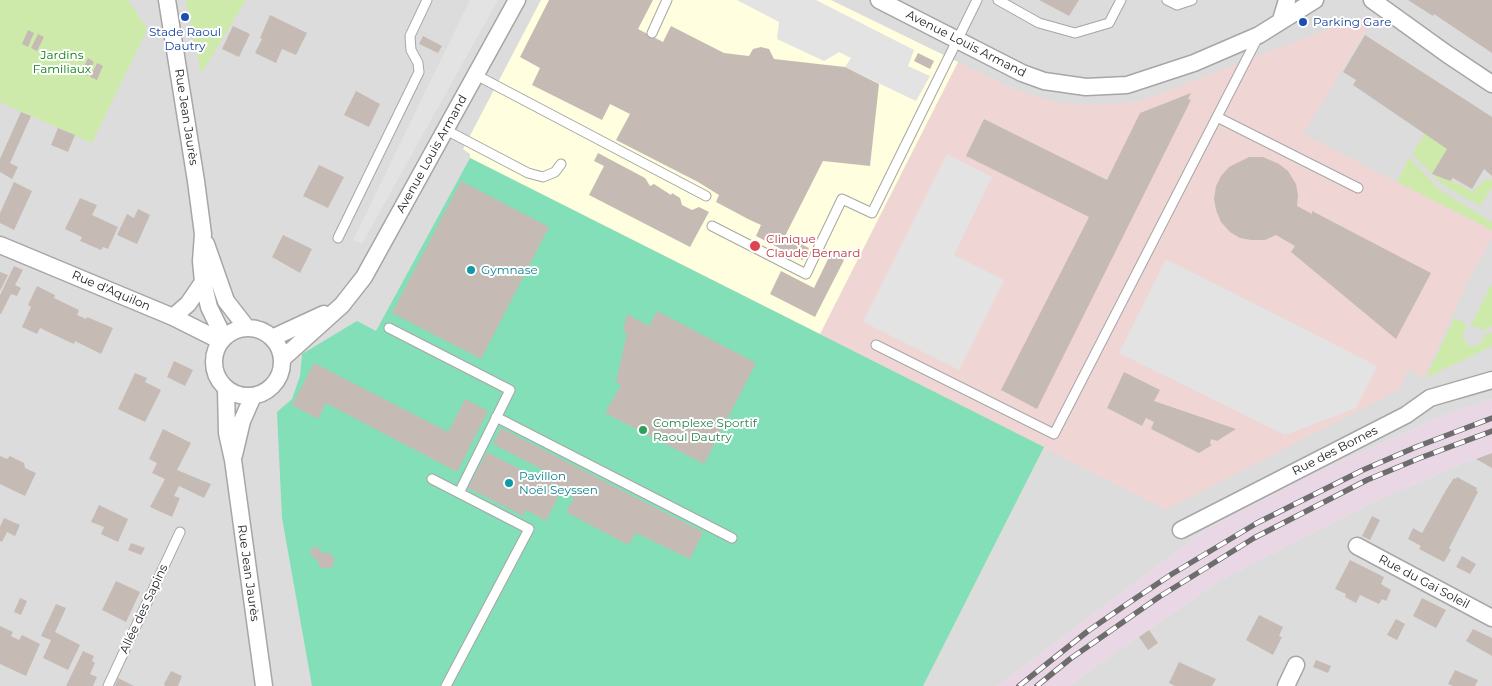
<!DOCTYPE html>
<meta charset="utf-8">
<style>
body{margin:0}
canvas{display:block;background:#f0ece5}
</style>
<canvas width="1492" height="686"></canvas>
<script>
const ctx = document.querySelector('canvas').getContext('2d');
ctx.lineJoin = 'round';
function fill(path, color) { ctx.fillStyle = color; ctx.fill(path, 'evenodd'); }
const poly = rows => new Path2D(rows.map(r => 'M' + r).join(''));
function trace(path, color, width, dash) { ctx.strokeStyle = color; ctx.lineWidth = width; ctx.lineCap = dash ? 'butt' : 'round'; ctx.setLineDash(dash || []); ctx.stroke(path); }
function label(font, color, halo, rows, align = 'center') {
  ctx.font = font + ' Montserrat,sans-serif'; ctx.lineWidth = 4; ctx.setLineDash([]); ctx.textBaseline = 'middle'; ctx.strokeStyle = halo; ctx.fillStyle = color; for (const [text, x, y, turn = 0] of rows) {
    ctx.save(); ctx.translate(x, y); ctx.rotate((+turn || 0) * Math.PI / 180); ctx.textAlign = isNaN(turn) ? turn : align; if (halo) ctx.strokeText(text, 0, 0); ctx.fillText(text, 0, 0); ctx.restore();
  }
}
fill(poly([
 [0,0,1492,0,1492,399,1443,416,1306,477,1207,529,998,686,0,686],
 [1492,453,1492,686,1069,686,1089,671,1217,582,1373,502,1461,464]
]), '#dddcdc');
fill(poly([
 [1354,19,1373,19,1303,134,1492,230,1492,239,1471,275,1424,377,1408,369,1400,389,1166,510,820,334,958,62,1009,87,1051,101,1079,105,1115,104,1143,100]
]), '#f0d5d5');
fill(poly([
 [1492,399,1492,453,1461,464,1373,502,1217,582,1089,671,1069,686,998,686,1207,529,1306,477,1443,416]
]), '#e9d7e6');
fill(poly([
 [541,0,831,0,958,62,820,334,470,158,470,154,463,149]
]), '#fffedf');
fill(poly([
 [0,0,128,0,146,27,146,32,92,143,0,102],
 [186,0,246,0,201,74],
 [1425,134,1447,149,1432,174,1455,182,1472,192,1487,179,1492,180,1492,187,1480,206,1443,185,1412,154],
 [1409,158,1441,191,1492,222,1492,230,1397,182],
 [1492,283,1492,326,1481,331,1478,326,1470,327],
 [1454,318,1466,324,1463,337,1466,344,1472,347,1477,346,1483,340,1484,335,1492,333,1492,346,1426,378]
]), '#cdeaab');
fill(poly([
 [470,158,1044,447,923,686,312,686,282,518,277,412,292,399,300,376,302,354,357,321,376,331]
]), '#83dfb7');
fill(poly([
 [470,0,498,0,362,244,353,240],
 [737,0,816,0,914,50,908,66,930,76,916,101,845,67,851,58,839,52,824,61,777,39,779,22],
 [947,154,992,177,954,255,1004,280,959,370,863,322],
 [1166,259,1377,366,1356,408,1285,435,1119,353]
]), '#e3e3e3');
fill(poly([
 [549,0,653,0,638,29,663,42,671,26,724,53,749,56,753,49,761,47,769,49,774,59,845,67,879,84,870,166,823,161,785,236,809,248,804,259,802,260,756,236,761,225,748,219,716,202,719,195,698,182,616,140,630,114,610,104,602,120,532,85,540,68,520,57],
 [1039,0,1079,0,1069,16],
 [1408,0,1492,0,1492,53,1434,14,1433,16],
 [270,15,307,33,296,55,282,49,276,63,255,53,262,39,260,38],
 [233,26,250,34,239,57,222,49],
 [28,30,34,33,28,47,22,44],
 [38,34,44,37,37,51,31,48],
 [1365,35,1492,117,1492,176,1484,169,1472,189,1453,178,1450,181,1432,174,1447,149,1353,85,1356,80,1343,72],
 [423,36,442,46,438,53,419,44],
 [918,53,934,61,930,69,914,61],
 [88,58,94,62,87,76,81,73],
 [97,63,103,66,97,80,90,77],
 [356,91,380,104,369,127,344,115],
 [1191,93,1188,99,1191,100,1037,409,1001,390,1089,217,966,156,984,119,1107,180,1140,113],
 [21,112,31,116,10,163,18,167,12,179,0,172,0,159],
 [58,128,75,135,68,152,51,145],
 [598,153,645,178,650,186,654,184,671,195,672,193,680,198,682,205,692,210,699,207,709,212,690,247,589,195,604,166,594,161],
 [1249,157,1263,157,1279,164,1288,171,1296,184,1298,195,1297,206,1312,214,1312,211,1431,273,1396,339,1291,252,1295,246,1276,235,1265,240,1251,240,1240,238,1230,232,1221,222,1216,210,1214,199,1216,186,1221,176,1229,167],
 [319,165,344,177,328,208,303,196],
 [461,181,549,227,481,359,392,313],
 [14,182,32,191,14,230,0,223,0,213],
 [80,198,97,205,92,215,118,227,108,249,103,247,101,250,80,241,82,237,65,229],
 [138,209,150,215,137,244,117,235,127,214,134,218],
 [283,235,312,249,300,273,272,257],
 [831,253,844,260,815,317,770,294,781,271,814,288],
 [14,266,23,270,15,285,21,288,17,296,11,294,1,314,0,314,0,295],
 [0,272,8,275,0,291],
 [37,286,55,295,54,298,79,310,77,315,86,319,87,317,113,328,101,354,75,341,74,344,65,340,40,328,37,334,22,327,31,307,28,305],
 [657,311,756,363,704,464,605,413,621,385,616,382,627,333,623,332,627,314,649,326],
 [174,361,193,370,185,386,167,377],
 [314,363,448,432,465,399,488,411,457,472,326,403,318,419,292,405],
 [1124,372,1160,390,1154,401,1236,429,1217,441,1211,439,1210,444,1212,445,1199,453,1151,429,1154,422,1146,418,1142,426,1107,408],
 [135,373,147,378,145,382,161,390,145,422,118,409],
 [501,428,703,532,690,559,636,533,628,545,566,512,574,498,561,491,546,521,526,510,523,516,468,488,487,452,539,479,543,470,493,444],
 [163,429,191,443,177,470,211,484,204,498,179,486,174,496,180,498,172,517,150,507,165,479,152,473,157,463,149,459],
 [1492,453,1492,468,1476,459],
 [0,456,7,459,10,456,24,463,25,468,36,473,25,496,0,484],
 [1457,477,1477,488,1476,490,1478,492,1449,548,1451,550,1444,562,1419,549,1421,546,1408,539,1413,528,1422,533,1446,490,1454,478,1456,479],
 [99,505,128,519,118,542,101,534,104,527,91,522],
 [1372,516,1380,520,1370,540,1362,536],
 [4,518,20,525,15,536,7,532,2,542,0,541,0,527],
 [131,543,145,548,141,555,128,550],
 [314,546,322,550,320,553,330,553,335,560,331,568,321,568,316,559,309,554],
 [1462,556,1476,564,1470,574,1456,567],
 [1350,560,1384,577,1381,584,1391,590,1386,601,1382,599,1379,604,1360,595,1356,603,1345,597,1346,594,1335,589],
 [116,581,140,592,126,622,102,610],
 [20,598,27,601,21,615,14,612],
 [1422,598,1446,610,1436,628,1413,616],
 [56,604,66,608,55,632,80,645,68,670,43,658,51,640,41,636],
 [1259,615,1283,627,1279,636,1282,637,1273,655,1246,640],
 [1396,619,1405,624,1397,640,1387,635],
 [0,626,13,632,11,636,19,640,22,635,40,644,26,676,0,664],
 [1473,629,1492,638,1492,656,1466,641],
 [1149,630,1158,643,1148,650,1139,637],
 [83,651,94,656,92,661,95,663,90,674,97,677,93,686,66,686],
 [1316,660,1331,666,1328,673,1313,667],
 [1179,662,1216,679,1212,686,1175,686,1169,683],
 [1455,670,1478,680,1475,686,1453,686,1448,684],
 [171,671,182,676,178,686,165,686,164,684],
 [118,678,134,686,115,686]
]), '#c5bbb4');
const lane = poly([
 [998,0,1039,23,1075,33,1109,23,1121,0],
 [1167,0,1177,5,1192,0],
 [652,33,667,0],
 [476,75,706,196],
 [1217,117,1358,188],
 [446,130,528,173,543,177,555,172,561,164],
 [712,226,806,274,842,199,872,213,977,0],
 [338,238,419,72,418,63,411,50,410,36,427,0],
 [389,328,510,390,459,493],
 [876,345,1054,434,1258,37],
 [496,417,732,538],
 [432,479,529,529,446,686],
 [108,686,180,532]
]);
const street = poly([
 [167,0,196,181,203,234,201,261,203,282,209,307,224,338],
 [879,0,1022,73,1044,81,1086,87,1127,85,1194,63,1259,35,1315,0],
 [1372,0,1447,54,1492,84],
 [1281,20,1287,0],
 [206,244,226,301,247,328],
 [0,245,173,317,221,341],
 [173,317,188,304,203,282],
 '214 362a34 34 0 1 1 68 0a34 34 0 1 1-68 0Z',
 [272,338,324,314],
 [282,359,342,305,364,277,517,0],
 [226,388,227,433,233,460,264,686],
 [234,455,242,421,253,396],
 [1181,530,1406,415,1430,398,1492,380],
 [1357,546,1492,618],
 [1286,686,1296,665]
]);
trace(lane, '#a6a6a6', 11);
trace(street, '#a6a6a6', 19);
trace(lane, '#fff', 9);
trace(street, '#fff', 16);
const rail = poly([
 [1019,686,1088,631,1127,604,1172,574,1257,523,1363,470,1416,447,1492,418],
 [1037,686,1070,659,1159,597,1254,538,1367,480,1420,458,1492,431]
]);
trace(rail, '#6d6d6d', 5.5);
trace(rail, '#fff', 4, [11]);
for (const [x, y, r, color] of [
 [185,17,5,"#1a4fb4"],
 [1303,22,5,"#1a4fb4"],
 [755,246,6,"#e0444e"],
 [471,270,5,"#0f9aa8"],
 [643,430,5,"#2e9e5b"],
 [509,483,5,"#0f9aa8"]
]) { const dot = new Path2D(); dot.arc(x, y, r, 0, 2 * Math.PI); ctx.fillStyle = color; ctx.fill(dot); trace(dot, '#fff', 2); }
label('12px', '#164399', '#fff', [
 ["Parking Gare",1313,22],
 ["Stade Raoul",185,32,"center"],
 ["Dautry",185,46,"center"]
], 'left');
label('12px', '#1f1f1f', '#fff', [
 ["Avenue Louis Armand",966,44,27],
 ["Rue Jean Jaurès",186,117,81],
 ["Avenue Louis Armand",432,154,-61],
 ["Rue d'Aquilon",111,291,23],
 ["Rue des Bornes",1335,451,-27],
 ["Rue Jean Jaurès",248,573,82],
 ["Rue du Gai Soleil",1424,582,28],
 ["Allée des Sapins",144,609,-65]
]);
label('12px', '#0b7f10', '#fff', [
 ["Jardins",62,55],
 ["Familiaux",62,69]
]);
label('12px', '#be3a42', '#fff', [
 ["Clinique",766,239],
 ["Claude Bernard",766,253]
], 'left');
label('12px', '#0d838f', '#fff', [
 ["Gymnase",481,270],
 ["Pavillon",519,476],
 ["Noël Seyssen",519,490]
], 'left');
label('12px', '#27864d', '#fff', [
 ["Complexe Sportif",653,423],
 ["Raoul Dautry",653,437]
], 'left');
</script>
